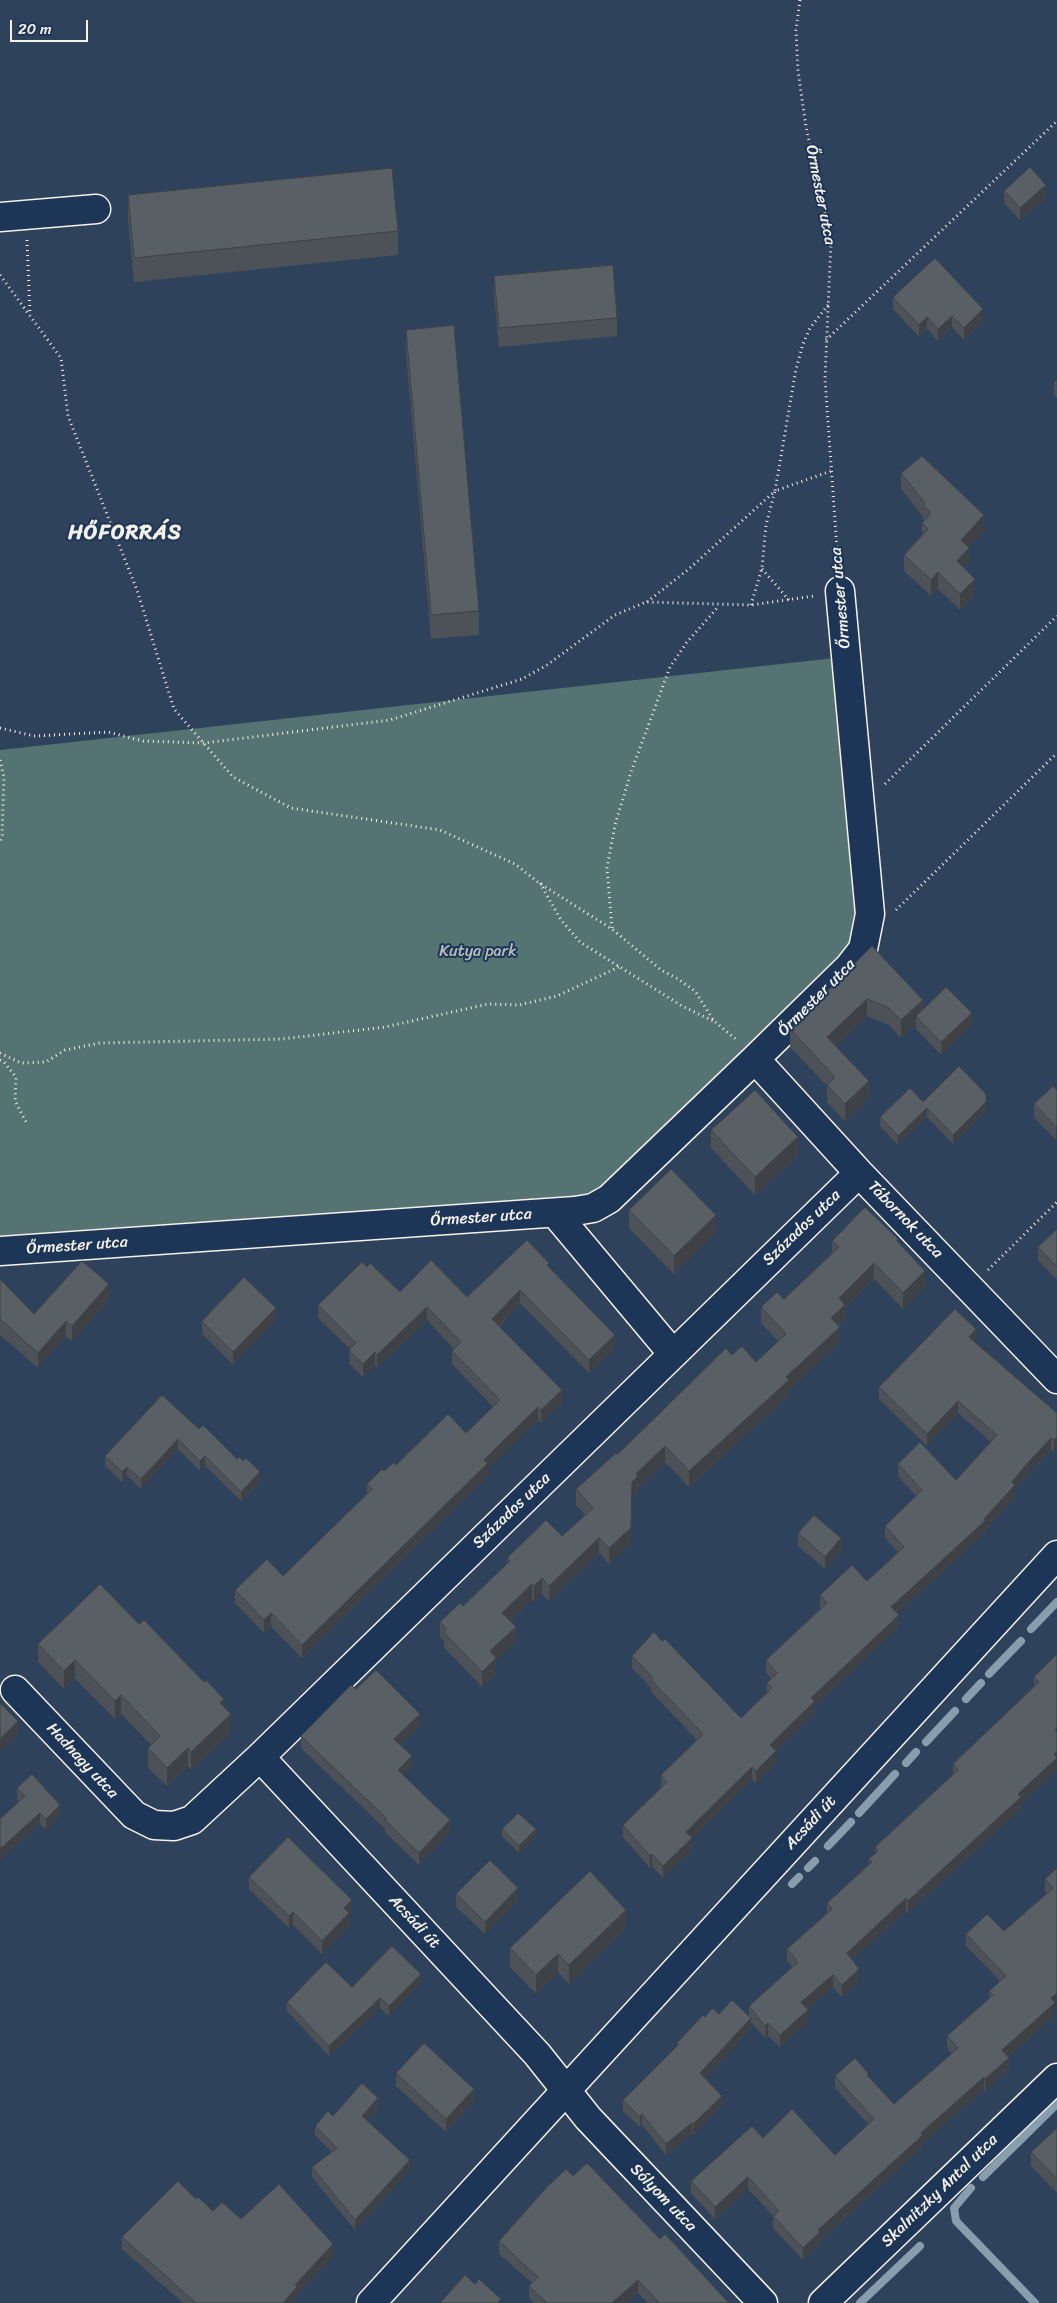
<!DOCTYPE html>
<meta charset="utf-8">
<style>
body{margin:0}
#map{position:relative;width:1057px;height:2303px;overflow:hidden;background:#2f425b;font-family:Sriracha,sans-serif}
canvas{display:block}
.scale{position:absolute;left:10px;top:20px;width:78px;height:22px;box-sizing:border-box;border:2px solid #f4f1e8;border-top:0;padding-left:6px;font-size:15px;line-height:18px;white-space:nowrap;color:#f4f1e8;-webkit-text-stroke:4px #1d3557;paint-order:stroke}
</style>
<div id="map">
<canvas width="1057" height="2303"></canvas>
<div class="scale">20 m</div>
</div>
<script>
const ctx = document.querySelector('canvas').getContext('2d');
ctx.lineJoin = 'round';
function fill(path, color) { ctx.fillStyle = color; ctx.fill(path, 'evenodd'); }
const poly = rows => new Path2D(rows.map(r => 'M' + r).join(''));
function trace(path, color, width, dash) { ctx.strokeStyle = color; ctx.lineWidth = width; ctx.lineCap = dash ? 'butt' : 'round'; ctx.setLineDash(dash || []); ctx.stroke(path); }
function label(font, color, halo, rows, align = 'center') {
  ctx.font = font + ' Sriracha,sans-serif'; ctx.lineWidth = 4; ctx.setLineDash([]); ctx.textBaseline = 'middle'; ctx.strokeStyle = halo; ctx.fillStyle = color; for (const [text, x, y, turn = 0] of rows) {
    ctx.save(); ctx.translate(x, y); ctx.rotate((+turn || 0) * Math.PI / 180); ctx.textAlign = isNaN(turn) ? turn : align; if (halo) ctx.strokeText(text, 0, 0); ctx.fillText(text, 0, 0); ctx.restore();
  }
}
fill(poly([
 [835,658,857,930,843,952,613,1183,573,1199,0,1241,0,750]
]), '#557372');
trace(poly([
 [1031,1629,1057,1602],
 [989,1674,1021,1641],
 [966,1699,981,1683],
 [926,1742,955,1711],
 [906,1763,916,1752],
 [859,1813,895,1774],
 [828,1846,851,1822],
 [808,1868,815,1861],
 [792,1884,799,1877],
 [983,2177,1057,2104],
 [971,2188,954,2208,956,2221,1035,2303],
 [860,2303,920,2246]
]), '#889eae', 8);
const street = poly([
 [0,217,96,209],
 [755,1059,859,1173,1057,1379],
 [555,1213,673,1354],
 [0,1251,575,1211,593,1208,609,1199,755,1059,849,967,863,949,870,914,840,591],
 [15,1690,134,1815,154,1825,174,1826,192,1820,260,1757,859,1173],
 [260,1757,537,2054,588,2118,763,2303],
 [823,2303,1057,2078]
]);
const secondary = poly([
 [371,2303,1057,1555]
]);
trace(street, '#f4f1e8', 31);
trace(secondary, '#f4f1e8', 31);
trace(poly([
 [800,0,796,30,798,71,806,127,831,241,825,379,838,564],
 [27,240,30,314],
 [0,275,61,358,68,416,137,590,174,709,233,777,291,808,440,830,515,864,539,883,612,929,661,970,678,979,695,991,714,1021,738,1041],
 [826,340,1057,121],
 [762,569,789,600],
 [647,602,690,568,775,491,796,369,803,344,810,328,828,305],
 [751,605,762,568,766,525,775,491,831,471],
 [0,728,34,736,108,732,143,741,204,743,390,720,522,679,547,665,615,615,646,602,751,605,814,596],
 [0,760,4,777,2,835,0,843],
 [885,784,1057,616],
 [540,883,561,920,580,942,682,1006,713,1021],
 [896,910,1057,753],
 [612,928,607,868,615,825,631,772,670,667,687,642,719,606],
 [0,1053,21,1063,46,1062,65,1050,100,1043,282,1039,385,1027,488,1004,519,1005,557,996,621,966],
 [0,1060,4,1062,16,1077,15,1101,26,1122],
 [988,1270,1057,1202]
]), '#f4f1e8', 3, [1, 4]);
trace(street, '#1d3557', 28);
trace(secondary, '#1d3557', 28);
fill(poly([
 [1004,191,1046,198,1020,220,1004,203],
 [128,195,398,231,398,255,134,282,128,219],
 [494,276,617,318,617,336,499,347,494,294],
 [893,297,983,321,964,340,952,327,938,341,927,329,919,337,893,309],
 [406,330,479,611,479,635,431,639,406,353],
 [1057,379,1057,398,1054,395,1054,383],
 [901,473,984,531,969,547,969,564,965,569,975,595,960,610,938,589,931,596,904,571,904,555,922,536,922,523,923,522,923,517,901,489],
 [872,946,923,1009,972,1025,941,1055,916,1029,916,1024,901,1038,889,1025,867,1016,836,1046,869,1098,845,1121,827,1102,827,1086,790,1047,790,1029],
 [1057,1090,1057,1138,1056,1140,1034,1117,1034,1104],
 [923,1102,986,1111,953,1144,927,1117,898,1145,880,1126,880,1117],
 [711,1130,798,1156,755,1195,711,1148],
 [629,1210,716,1233,674,1274,629,1228],
 [1057,1229,1057,1280,1038,1260,1038,1247],
 [832,1241,898,1242,925,1287,903,1309,874,1279,845,1308,845,1320,839,1326,840,1343,789,1390,789,1396,689,1487,665,1462,638,1488,638,1492,632,1497,631,1543,609,1564,599,1553,549,1601,542,1594,534,1601,532,1599,510,1621,516,1642,496,1661,496,1674,482,1687,444,1647,444,1641,440,1637,440,1622,463,1606,507,1564,507,1558,562,1536,585,1515,576,1505,576,1489,618,1454,732,1355,756,1362,778,1341,761,1323,761,1307,784,1299,832,1254],
 [367,1267,400,1292,467,1297,549,1267,615,1348,589,1373,520,1303,499,1326,562,1403,541,1423,538,1420,501,1456,488,1469,488,1476,302,1658,271,1626,264,1633,235,1603,235,1590,283,1576,367,1494,367,1484,384,1471,396,1465,466,1433,493,1407,452,1364,452,1351,454,1349,427,1320,377,1368,375,1365,363,1377,349,1363,350,1349,318,1318,318,1305],
 [0,1279,34,1314,109,1300,72,1341,66,1336,38,1368,0,1335],
 [276,1320,233,1364,202,1334,202,1321],
 [976,1342,975,1343,1057,1413,1057,1449,1054,1452,1051,1450,1024,1479,1015,1489,1015,1497,986,1529,986,1532,897,1613,899,1627,815,1706,815,1713,776,1751,776,1763,756,1783,752,1779,692,1838,692,1850,663,1878,652,1866,650,1868,623,1837,623,1825,661,1788,661,1775,697,1740,651,1692,651,1688,632,1668,632,1656,741,1718,767,1692,767,1683,771,1679,766,1672,766,1660,821,1608,820,1608,820,1595,867,1581,898,1552,885,1538,885,1526,916,1496,898,1476,898,1464,956,1480,991,1442,958,1413,927,1446,879,1399,879,1387],
 [199,1429,237,1459,260,1482,241,1501,205,1466,200,1471,178,1449,141,1489,127,1476,122,1482,105,1466,105,1456],
 [798,1533,841,1551,825,1569,798,1546],
 [139,1624,224,1708,231,1732,191,1770,188,1766,167,1786,148,1767,148,1748,151,1745,121,1714,115,1719,75,1678,64,1689,38,1662,38,1644],
 [1057,1654,1021,1804,1021,1809,908,1913,906,1911,852,1960,859,1981,842,1997,833,1987,807,2009,808,2022,780,2047,768,2035,765,2038,751,2022,751,2029,705,2078,722,2106,693,2135,692,2134,666,2155,642,2125,640,2127,623,2111,623,2100,677,2046,677,2043,705,2017,719,2014,749,2015,749,2006,792,1967,787,1961,787,1949,827,1913,827,1903,869,1864,869,1859,875,1854,875,1847,953,1774,953,1764,1034,1686,1034,1677],
 [356,1689,420,1726,400,1745,412,1768,404,1776,450,1833,419,1865,385,1832,385,1829,301,1748,301,1736],
 [17,1788,60,1816,46,1830,40,1824,0,1860,0,1819,19,1802,17,1799],
 [502,1829,536,1836,519,1853,502,1836],
 [1057,1868,1057,2005,1055,2007,1055,2015,1008,2057,1009,2070,985,2091,984,2089,923,2143,923,2147,820,2241,820,2244,803,2260,773,2228,773,2216,748,2189,715,2219,691,2193,691,2181,763,2138,835,2155,868,2124,835,2088,835,2076,869,2077,894,2104,952,2053,947,2048,947,2036,989,1998,989,1991,1000,1981,966,1946,966,1934,1004,1931,1047,1893,1045,1891,1045,1879],
 [249,1877,352,1912,349,1915,349,1926,322,1954,293,1925,289,1928,249,1889],
 [456,1894,518,1900,485,1934,456,1907],
 [626,1928,569,1984,558,1972,536,1994,510,1967,510,1948],
 [421,1983,389,2016,380,2008,329,2056,287,2011,287,2002,352,1987],
 [396,2073,474,2101,446,2132,396,2086],
 [378,2108,367,2120,410,2170,355,2230,312,2177,312,2167,332,2152,315,2136,315,2126,333,2116],
 [1057,2128,1057,2193,1031,2166,1031,2152],
 [573,2176,660,2239,713,2287,729,2303,648,2303,638,2293,626,2303,534,2303,529,2298,529,2286,532,2283,499,2254,499,2241],
 [196,2199,213,2211,241,2219,333,2256,297,2295,297,2299,294,2303,183,2303,122,2249,122,2237]
]), '#4c5257');
fill(poly([
 [1046,185,1046,198,1020,220,1020,208],
 [983,309,983,321,964,340,964,328],
 [952,316,952,327,938,341,938,329],
 [927,317,927,329,919,337,919,325],
 [984,515,984,531,961,556,961,540],
 [969,548,969,564,957,577,957,561],
 [938,572,938,589,931,596,931,580],
 [975,579,975,595,960,610,960,594],
 [867,999,867,1016,827,1055,827,1037],
 [923,1000,923,1017,916,1016,916,1024,901,1038,901,1020],
 [972,1013,972,1025,941,1055,941,1042],
 [869,1081,869,1098,845,1121,845,1104],
 [986,1102,986,1111,953,1144,953,1135],
 [927,1108,927,1117,898,1145,898,1136],
 [1057,1126,1057,1138,1056,1140,1056,1127],
 [798,1137,798,1156,755,1195,755,1177],
 [716,1215,716,1233,674,1274,674,1256],
 [874,1263,874,1279,845,1308,845,1320,831,1333,831,1318,839,1298],
 [925,1271,925,1287,903,1309,903,1293],
 [109,1284,109,1300,72,1341,72,1326],
 [520,1290,520,1303,492,1332,492,1319],
 [427,1307,427,1320,377,1368,377,1355],
 [276,1308,276,1320,233,1364,233,1352],
 [66,1321,66,1336,38,1368,38,1353],
 [840,1327,840,1343,789,1390,789,1396,689,1487,689,1471,786,1377],
 [976,1329,976,1342,969,1349,969,1337],
 [615,1335,615,1348,589,1373,589,1360],
 [375,1352,375,1365,363,1377,363,1364],
 [562,1390,562,1403,541,1423,541,1410],
 [958,1401,958,1413,927,1446,927,1434],
 [538,1407,538,1420,488,1469,488,1476,302,1658,302,1645,484,1460],
 [1057,1437,1057,1449,1054,1452,1054,1440],
 [1051,1438,1051,1450,1024,1479,1015,1489,1015,1497,986,1529,986,1532,891,1619,891,1607,1012,1482,1024,1467],
 [178,1439,178,1449,141,1489,141,1479],
 [665,1446,665,1462,638,1488,638,1492,632,1497,631,1543,609,1564,609,1548,632,1482,636,1474],
 [205,1456,205,1466,200,1471,200,1461],
 [127,1467,127,1476,122,1482,122,1472],
 [260,1472,260,1482,241,1501,241,1492],
 [599,1538,599,1553,549,1601,549,1586],
 [841,1538,841,1551,825,1569,825,1557],
 [542,1578,542,1594,534,1601,534,1586],
 [532,1584,532,1599,502,1628,502,1613],
 [271,1613,271,1626,264,1633,264,1620],
 [899,1615,899,1627,815,1706,815,1713,776,1751,776,1763,756,1783,756,1771,770,1745,811,1698],
 [516,1627,516,1642,496,1661,496,1674,482,1687,482,1672,490,1651],
 [75,1660,75,1678,64,1689,64,1671],
 [121,1695,121,1714,115,1719,115,1701],
 [224,1699,224,1717,220,1703],
 [231,1714,231,1732,191,1770,191,1752],
 [420,1714,420,1726,394,1751,394,1739],
 [18,1721,18,1734,0,1751,0,1739],
 [188,1748,188,1766,167,1786,167,1768],
 [1057,1752,1057,1770,1021,1804,1021,1809,908,1913,908,1901,1018,1794],
 [412,1756,412,1768,398,1782,398,1770],
 [752,1767,752,1779,692,1838,692,1850,663,1878,663,1866,686,1832],
 [60,1805,60,1816,46,1830,46,1819],
 [40,1813,40,1824,0,1860,0,1849],
 [450,1820,450,1833,419,1865,419,1853],
 [536,1829,536,1836,519,1853,519,1846],
 [652,1854,652,1866,650,1868,650,1856],
 [518,1888,518,1900,485,1934,485,1922],
 [906,1898,906,1911,847,1965,847,1953],
 [352,1900,352,1912,349,1915,349,1926,322,1954,322,1941,344,1908],
 [626,1910,626,1928,569,1984,569,1965],
 [293,1912,293,1925,289,1928,289,1916],
 [558,1954,558,1972,536,1994,536,1975],
 [859,1969,859,1981,842,1997,842,1985],
 [421,1974,421,1983,389,2016,389,2006],
 [833,1975,833,1987,801,2015,801,2002],
 [1057,1993,1057,2005,1055,2007,1055,2015,1002,2062,1002,2050],
 [380,1998,380,2008,329,2056,329,2046],
 [808,2010,808,2022,780,2047,780,2035],
 [751,2018,751,2029,700,2084,700,2073],
 [768,2023,768,2035,765,2038,765,2026],
 [1009,2058,1009,2070,985,2091,985,2079],
 [984,2077,984,2089,923,2143,923,2147,820,2241,820,2244,803,2260,803,2248,818,2230,921,2133],
 [474,2089,474,2101,446,2132,446,2119],
 [722,2096,722,2106,693,2135,693,2124],
 [378,2098,378,2108,362,2126,362,2116],
 [642,2114,642,2125,640,2127,640,2117],
 [692,2123,692,2134,666,2155,666,2144],
 [410,2160,410,2170,355,2230,355,2220],
 [748,2177,748,2189,715,2219,715,2207],
 [333,2244,333,2256,297,2295,297,2299,294,2303,283,2303,295,2285],
 [638,2280,638,2293,626,2303,612,2303]
]), '#3e4247');
const building = poly([
 [1030,167,1046,185,1020,208,1004,191,1030,167],
 [392,168,398,231,134,258,128,195,392,168],
 [935,258,983,309,964,328,952,316,938,329,927,317,919,325,893,297,935,258],
 [613,265,617,318,499,328,494,276,613,265],
 [454,325,479,611,431,615,406,330,454,325],
 [1057,379,1057,386,1054,383,1057,379],
 [922,456,984,515,961,540,969,548,957,561,975,579,960,594,938,572,931,580,904,555,928,529,922,523,931,513,923,505,925,503,901,473,922,456],
 [872,946,923,1000,901,1020,889,1008,867,999,827,1037,869,1081,845,1104,827,1085,835,1077,790,1029,872,946],
 [946,987,972,1013,941,1042,916,1016,946,987],
 [959,1066,986,1094,986,1102,953,1135,927,1108,898,1136,880,1117,910,1088,923,1102,959,1066],
 [1053,1086,1057,1090,1057,1126,1056,1127,1034,1104,1053,1086],
 [755,1090,798,1137,755,1177,711,1130,755,1090],
 [671,1169,716,1215,674,1256,629,1210,671,1169],
 [865,1207,898,1239,897,1241,925,1271,903,1293,874,1263,839,1298,845,1305,831,1318,840,1327,786,1377,789,1380,689,1471,665,1446,636,1474,638,1476,632,1482,631,1528,609,1548,599,1538,549,1586,542,1578,534,1586,532,1584,502,1613,516,1627,490,1651,496,1658,482,1672,444,1632,447,1629,440,1622,460,1603,463,1606,510,1561,507,1558,546,1520,562,1536,593,1508,576,1489,616,1453,618,1454,726,1348,732,1355,742,1346,756,1362,786,1334,761,1307,777,1292,784,1299,839,1247,832,1241,865,1207],
 [1057,1229,1057,1267,1038,1247,1057,1229],
 [527,1240,549,1263,547,1265,615,1335,589,1360,520,1290,492,1319,562,1390,541,1410,538,1407,501,1443,484,1460,488,1463,302,1645,271,1613,264,1620,235,1590,267,1559,283,1576,372,1489,367,1484,382,1469,384,1471,394,1462,396,1465,448,1414,466,1433,500,1400,452,1351,461,1342,427,1307,377,1355,375,1352,363,1364,349,1350,356,1343,318,1305,362,1262,367,1267,370,1263,400,1292,431,1260,467,1297,527,1240],
 [82,1261,109,1284,72,1326,66,1321,38,1353,0,1319,0,1279,34,1314,82,1261],
 [244,1277,276,1308,233,1352,202,1321,244,1277],
 [955,1309,976,1329,969,1337,1057,1413,1057,1437,1054,1440,1051,1438,1024,1467,1012,1482,1015,1485,984,1519,986,1520,891,1607,899,1615,811,1698,815,1701,770,1745,776,1751,756,1771,752,1767,686,1832,692,1838,663,1866,652,1854,650,1856,623,1825,667,1782,661,1775,703,1734,651,1680,653,1678,632,1656,654,1632,662,1641,665,1639,741,1718,772,1688,767,1683,777,1673,766,1660,827,1603,820,1595,852,1565,867,1581,904,1547,885,1526,922,1490,898,1464,920,1442,956,1480,997,1435,958,1401,927,1434,879,1387,955,1309],
 [162,1395,199,1429,203,1425,237,1459,239,1457,243,1461,246,1458,260,1472,241,1492,205,1456,200,1461,178,1439,141,1479,127,1467,122,1472,105,1456,162,1395],
 [814,1515,841,1538,825,1557,798,1533,814,1515],
 [100,1584,139,1624,144,1620,204,1682,206,1680,224,1699,220,1703,231,1714,191,1752,188,1748,167,1768,148,1748,160,1736,121,1695,115,1701,75,1660,64,1671,38,1644,100,1584],
 [1057,1654,1057,1728,1055,1730,1057,1732,1057,1752,1054,1754,1057,1758,1018,1794,1021,1797,908,1901,906,1898,847,1953,859,1969,842,1985,833,1975,801,2002,808,2010,780,2035,768,2023,765,2026,749,2006,798,1962,787,1949,832,1909,827,1903,872,1862,869,1859,878,1851,875,1847,958,1770,953,1764,1039,1682,1034,1677,1057,1654],
 [376,1670,420,1714,394,1739,412,1756,398,1770,450,1820,419,1853,385,1820,386,1818,301,1736,351,1685,356,1689,376,1670],
 [0,1703,18,1721,0,1739,0,1703],
 [32,1774,60,1805,46,1819,40,1813,0,1849,0,1819,25,1796,17,1788,32,1774],
 [518,1813,536,1829,519,1846,502,1829,518,1813],
 [288,1837,352,1900,344,1908,349,1913,322,1941,293,1912,289,1916,249,1877,288,1837],
 [490,1860,518,1888,485,1922,456,1894,490,1860],
 [1057,1868,1057,1993,1051,1998,1055,2003,1002,2050,1009,2058,985,2079,984,2077,921,2133,923,2135,818,2230,820,2232,803,2248,773,2216,779,2211,748,2177,715,2207,691,2181,752,2126,763,2138,792,2109,835,2155,874,2119,835,2076,855,2058,869,2074,867,2075,894,2104,958,2048,947,2036,993,1995,989,1991,1006,1976,966,1934,987,1914,1004,1931,1053,1888,1045,1879,1057,1868],
 [590,1871,626,1910,569,1965,558,1954,536,1975,510,1948,590,1871],
 [392,1946,421,1974,389,2006,380,1998,329,2046,287,2002,326,1962,352,1987,392,1946],
 [732,2000,751,2018,700,2073,722,2096,693,2124,692,2123,666,2144,642,2114,640,2117,623,2100,679,2044,677,2043,703,2015,705,2017,712,2008,719,2014,732,2000],
 [424,2043,474,2089,446,2119,396,2073,424,2043],
 [362,2083,378,2098,362,2116,410,2160,355,2220,312,2167,337,2148,315,2126,328,2111,333,2116,362,2083],
 [1057,2128,1057,2179,1031,2152,1057,2128],
 [587,2163,660,2239,665,2234,729,2303,659,2303,638,2280,612,2303,547,2303,529,2286,538,2277,499,2241,547,2187,566,2169,573,2176,587,2163],
 [178,2181,196,2199,198,2197,213,2211,222,2202,241,2219,279,2184,333,2244,295,2285,297,2287,283,2303,196,2303,122,2237,178,2181],
 [465,2275,475,2284,479,2279,501,2299,497,2303,440,2303,465,2275]
]);
fill(building, '#585f65');
trace(building, '#3e4247', 1);
label('16px', '#f4f1e8', '#1d3557', [
 ["Őrmester utca",820,195,79],
 ["Őrmester utca",841,598,-95],
 ["Őrmester utca",817,998,-45],
 ["Őrmester utca",481,1218,-4],
 ["Tábornok utca",905,1220,46],
 ["Százados utca",802,1228,-44],
 ["Őrmester utca",77,1246,-4],
 ["Százados utca",512,1511,-44],
 ["Hadnagy utca",82,1761,47],
 ["Acsádi út",811,1823,-47],
 ["Acsádi út",414,1922,47],
 ["Skalnitzky Antal utca",940,2191,-44],
 ["Sólyom utca",663,2198,46]
]);
label('16px', '#b4bfb9', '#1d3557', [
 ["Kutya park",478,952]
]);
ctx.letterSpacing = '1px';
label('bold 21px', '#f4f1e8', '#1d3557', [
 ["HŐFORRÁS",125,534]
]);
ctx.letterSpacing = '0px';
</script>
